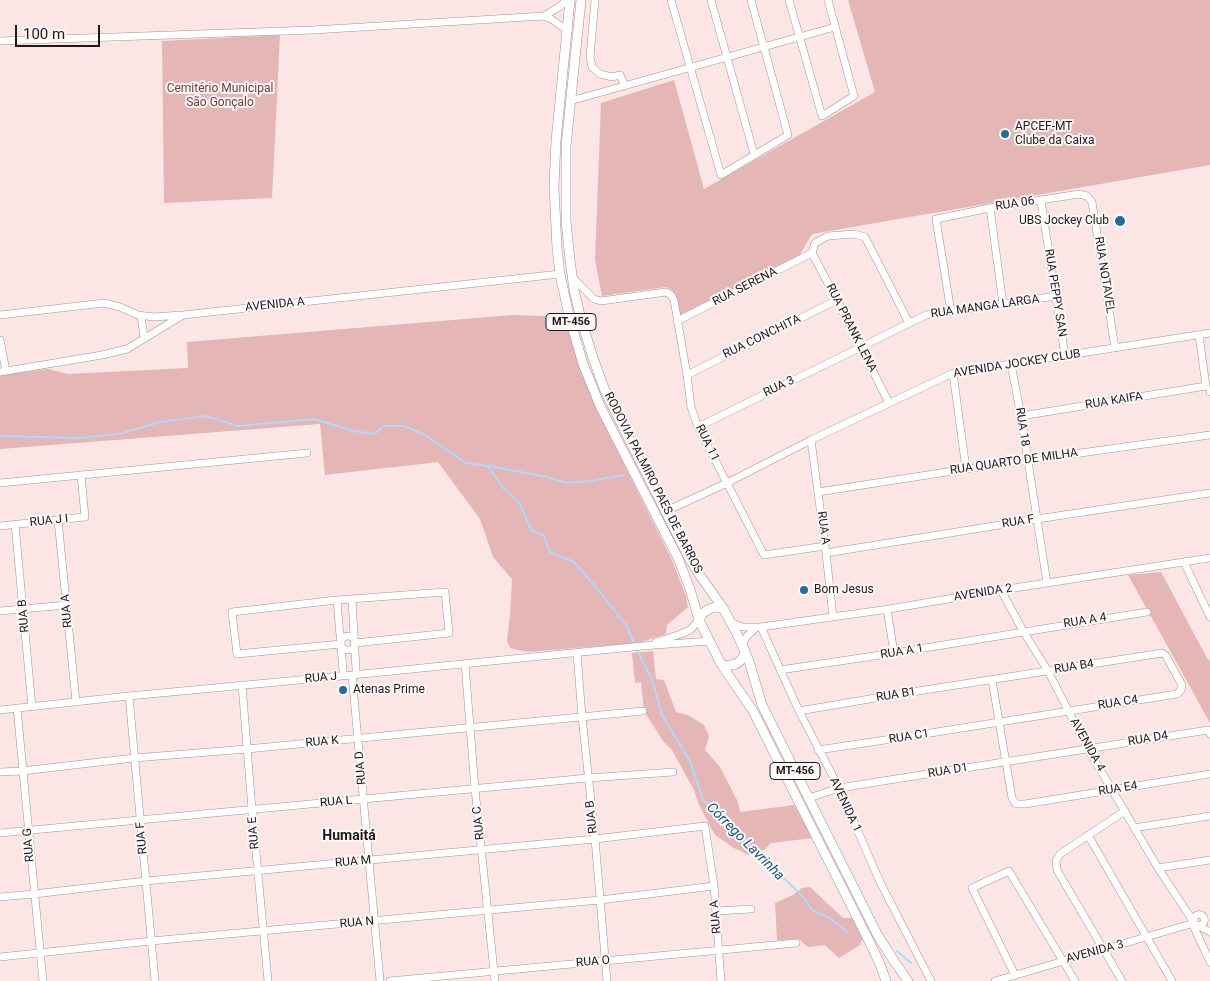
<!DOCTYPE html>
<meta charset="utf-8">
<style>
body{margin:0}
#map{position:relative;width:1210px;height:981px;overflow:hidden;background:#fce5e5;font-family:Roboto,sans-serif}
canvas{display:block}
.scale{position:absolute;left:15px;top:25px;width:85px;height:22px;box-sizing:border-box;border:2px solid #211919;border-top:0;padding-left:6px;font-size:15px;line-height:18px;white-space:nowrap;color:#211919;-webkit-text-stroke:4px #fcf8f7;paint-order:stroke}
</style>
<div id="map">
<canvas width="1210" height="981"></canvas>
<div class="scale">100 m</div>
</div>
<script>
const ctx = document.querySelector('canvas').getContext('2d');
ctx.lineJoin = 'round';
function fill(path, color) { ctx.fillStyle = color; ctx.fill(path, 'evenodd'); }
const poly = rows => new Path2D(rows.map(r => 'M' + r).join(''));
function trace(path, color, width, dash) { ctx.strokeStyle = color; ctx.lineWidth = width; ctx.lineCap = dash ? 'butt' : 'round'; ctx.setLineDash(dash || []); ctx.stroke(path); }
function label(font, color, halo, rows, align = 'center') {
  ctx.font = font + ' Roboto,sans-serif'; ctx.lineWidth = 4; ctx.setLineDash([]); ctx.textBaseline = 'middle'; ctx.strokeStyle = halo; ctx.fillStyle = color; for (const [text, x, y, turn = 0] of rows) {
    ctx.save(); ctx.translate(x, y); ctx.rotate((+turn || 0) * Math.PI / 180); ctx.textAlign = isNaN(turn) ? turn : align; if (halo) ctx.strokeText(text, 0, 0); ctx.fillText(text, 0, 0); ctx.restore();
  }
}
fill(poly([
 [848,0,1210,0,1210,165,812,234,798,258,680,315,676,295,672,290,666,287,602,296,595,260,601,103,674,80,704,189,875,92],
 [280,35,272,198,164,203,162,41],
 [513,315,565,317,594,404,672,560,686,596,688,607,667,625,666,634,638,643,528,652,510,648,507,641,510,615,512,579,493,557,480,519,438,462,325,475,320,424,0,449,0,375,48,369,68,374,188,368,187,342],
 [1161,572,1207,658,1210,661,1210,723,1128,575],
 [653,651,656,679,664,680,676,712,688,715,704,725,709,736,705,750,720,767,738,802,740,812,794,805,813,838,771,843,764,850,749,855,734,848,715,835,699,805,694,790,672,750,663,741,644,711,641,682,635,683,632,653],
 [810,887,843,918,853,918,863,937,860,945,839,958,825,945,808,947,799,939,777,940,775,903,793,895,802,888]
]), '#e4b6b5');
trace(poly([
 [0,436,78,438,119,434,160,422,206,416,238,426,314,419,353,431,375,434,383,426,404,426,425,435,466,463,488,466,504,489,519,502,531,530,544,536,550,552,574,562,600,592,626,625,635,645],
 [489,466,547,477,567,483,591,481,624,475],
 [637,650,653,682,662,715,690,761,703,800,720,813,744,838,759,857,783,877,804,898,812,910,831,919,847,932],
 [897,951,911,963]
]), '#b0d9fa', 2);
const minor = poly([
 [595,0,590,57,592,67,600,74,612,77,620,75,625,86],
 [671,0,721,175,788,135,751,0],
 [711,0,754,154],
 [789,0,822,116,854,96,828,0],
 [544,16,551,19,568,31],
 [0,41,313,30,544,16,559,7,567,0],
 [570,101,835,27],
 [1041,201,1065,356],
 [990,208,1003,304],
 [812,253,837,300,889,403],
 [812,253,815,243,828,236,854,234,865,237,909,323],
 [572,277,594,299,601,301,666,292,671,295,674,300,687,375,691,407,698,427,764,555,825,546],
 [951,312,936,219,990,208,1079,194,1087,196,1092,202,1115,348],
 [0,315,104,303,120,307,138,315,154,317,181,315],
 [141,316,144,338],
 [677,321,812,253],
 [1199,335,1206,386],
 [0,340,6,371],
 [1011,364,1021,416,1047,583],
 [0,372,102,355,127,349,183,315,560,274],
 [953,373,966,469],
 [687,375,837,300],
 [1210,390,1210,392],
 [1021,416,1206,386],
 [698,427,926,315,1056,296],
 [811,440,826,553,833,617],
 [0,483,307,453],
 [818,492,966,469,1210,435],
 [666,511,727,483,811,440,953,373,1210,333],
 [58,520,76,702],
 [15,524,32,707],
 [0,526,85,517,81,475],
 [826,553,1037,519,1210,493],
 [1184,562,1210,617],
 [1001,590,1023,631,1048,671,1088,749,1158,868,1193,921],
 [352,599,356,670],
 [337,600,343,671],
 [887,609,894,653],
 [0,611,67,605],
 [732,623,742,627,761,627,889,609,1001,590,1210,558],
 [761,627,799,711,839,788,880,882,931,981],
 '341 643a7 7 0 1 1 14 0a7 7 0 1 1-14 0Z',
 [656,642,681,634,690,630,699,620],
 [341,644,237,654,232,612,337,600,445,592,449,633,355,643],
 [743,647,744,641,747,636,756,628],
 [577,653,582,717,595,839,607,981],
 [465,664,475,789,495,981],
 [780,670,894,653,1147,612],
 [352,675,380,981],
 [992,680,1012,798,1016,804,1025,804,1210,774],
 [242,685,252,809,268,981],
 [129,696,155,981],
 [17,708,43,981],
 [0,710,129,696,352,675,642,646,710,641],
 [799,711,899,694,1162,653,1166,656,1182,685,1181,690,1177,694,905,737,818,750],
 [0,772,22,771,134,758,247,749,643,711],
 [809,798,839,788,921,775,1208,730,1210,734],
 [1134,828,1210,816],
 [0,833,588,778,673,772],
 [1088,835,1172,981],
 [1158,868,1210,860],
 [0,897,34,894,146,881,595,839,705,826,714,886,721,981],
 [716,911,751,909],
 '1193.5 920a5.5 5.5 0 1 1 11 0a5.5 5.5 0 1 1-11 0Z',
 [1192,923,1210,962],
 [1199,926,1210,932],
 [0,957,151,941,600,900,714,886],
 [1015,975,972,888,1009,871,1075,981],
 [390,981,796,943],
 [995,981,1194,923],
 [1122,981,1057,870,1056,861,1060,854,1125,811]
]);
const major = poly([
 [570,0,556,141,554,187,557,248,560,274,569,316,583,364,601,408,678,558,690,589,699,620,721,664,753,711,869,941,880,964,886,981],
 [581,0,566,146,566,221,570,260,574,290,580,315,592,355,604,388,609,399,689,558,701,577,723,608,736,632,749,661,762,705,877,934,892,958,908,981],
 [699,620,703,613,709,609,716,607,723,608],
 [721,664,726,666,736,664,741,660,744,656,745,650]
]);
trace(minor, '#a69191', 8);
trace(major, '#a69191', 10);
trace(minor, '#fff', 7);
trace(major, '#fff', 9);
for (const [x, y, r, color] of [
 [1005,134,5,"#1f6c9f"],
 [1120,221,6,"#1f6c9f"],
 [804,590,5,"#1f6c9f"],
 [343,690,5,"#1f6c9f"]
]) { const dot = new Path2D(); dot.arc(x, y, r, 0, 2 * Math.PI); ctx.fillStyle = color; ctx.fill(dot); trace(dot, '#fcf8f7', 2); }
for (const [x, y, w] of [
 [571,322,50],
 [795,771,50]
]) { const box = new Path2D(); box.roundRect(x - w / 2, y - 8.5, w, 17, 4); ctx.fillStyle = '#fcf8f7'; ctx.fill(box); trace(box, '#211919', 1); }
label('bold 11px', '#211919', null, [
 ["MT-456",571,322],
 ["MT-456",795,771]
]);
label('12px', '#7a373a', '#fcf8f7', [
 ["Cemitério Municipal",220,89],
 ["São Gonçalo",220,103]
]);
label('12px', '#211919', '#fcf8f7', [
 ["APCEF-MT",1015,127],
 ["Clube da Caixa",1015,141],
 ["UBS Jockey Club",1109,221,"right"],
 ["Bom Jesus",814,590],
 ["Atenas Prime",353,690]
], 'left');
label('12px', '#211919', '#fcf8f7', [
 ["RUA 06",1015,204,-9],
 ["RUA NOTAVEL",1104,275,81],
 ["RUA SERENA",745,287,-27],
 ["RUA PEPPY SAN",1055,293,81],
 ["AVENIDA A",275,305,-6],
 ["RUA MANGA LARGA",985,307,-8],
 ["RUA PRANK LENA",851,328,63],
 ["RUA CONCHITA",762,337,-26],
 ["AVENIDA JOCKEY CLUB",1017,364,-9],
 ["RUA 3",779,387,-26],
 ["RUA KAIFA",1114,401,-9],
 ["RUA 18",1022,427,81],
 ["RUA 11",707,443,64],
 ["RUA QUARTO DE MILHA",1014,462,-8],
 ["RODOVIA PALMIRO PAES DE BARROS",653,483,63],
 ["RUA J I",49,521,-6],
 ["RUA F",1018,522,-9],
 ["RUA A",823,528,82],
 ["AVENIDA 2",983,593,-9],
 ["RUA A",67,611,-95],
 ["RUA B",24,616,-95],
 ["RUA A 4",1085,621,-9],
 ["RUA A 1",902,652,-9],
 ["RUA B4",1074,667,-9],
 ["RUA J",321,678,-5],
 ["RUA B1",896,695,-9],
 ["RUA C4",1118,703,-9],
 ["RUA C1",909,737,-9],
 ["RUA D4",1148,739,-9],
 ["RUA K",322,742,-5],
 ["AVENIDA 4",1087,745,61],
 ["RUA D",361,768,-95],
 ["RUA D1",948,771,-9],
 ["RUA E4",1118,789,-9],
 ["RUA L",336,802,-5],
 ["AVENIDA 1",845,805,65],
 ["RUA B",592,817,-96],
 ["RUA C",479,823,-96],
 ["RUA E",254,833,-95],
 ["RUA F",142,838,-95],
 ["RUA G",29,845,-95],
 ["RUA M",353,862,-5],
 ["RUA A",716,917,-95],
 ["RUA N",357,923,-5],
 ["AVENIDA 3",1095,952,-15],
 ["RUA O",593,962,-5]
]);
label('bold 14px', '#211919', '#fcf8f7', [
 ["Humaitá",349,836]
]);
label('italic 14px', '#165781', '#fcf8f7', [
 ["Córrego Lavrinha",745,842,45]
]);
</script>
